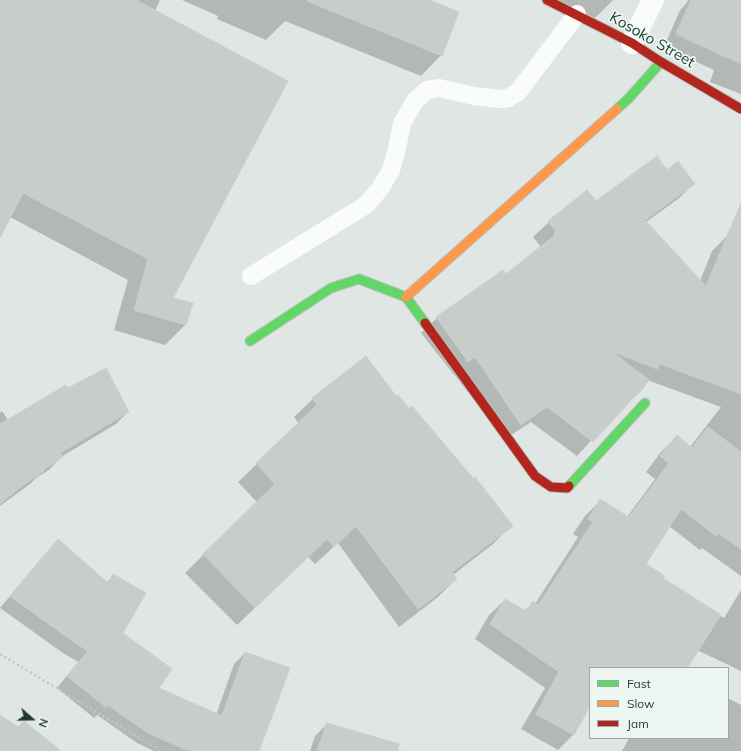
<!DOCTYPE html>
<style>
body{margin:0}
#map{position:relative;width:741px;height:751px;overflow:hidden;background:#e0e6e3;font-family:Mulish,sans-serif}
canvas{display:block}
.legend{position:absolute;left:589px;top:667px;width:140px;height:72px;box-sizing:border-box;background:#edf7f1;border:1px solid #9aaba4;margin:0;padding:5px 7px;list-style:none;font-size:12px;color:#1d3a30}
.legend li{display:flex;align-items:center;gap:8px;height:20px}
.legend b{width:20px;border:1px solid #9aaba4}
.north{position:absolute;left:12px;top:699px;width:40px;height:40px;-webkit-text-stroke:3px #edf7f1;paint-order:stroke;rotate:110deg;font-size:11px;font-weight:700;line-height:16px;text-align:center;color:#1d3a30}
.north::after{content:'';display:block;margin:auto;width:14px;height:18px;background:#1d3a30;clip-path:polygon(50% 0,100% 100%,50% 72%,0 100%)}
</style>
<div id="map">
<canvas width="741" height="751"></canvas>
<ul class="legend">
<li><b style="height:5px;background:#63d668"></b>Fast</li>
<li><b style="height:5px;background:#ff974d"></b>Slow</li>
<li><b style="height:5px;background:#b3261e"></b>Jam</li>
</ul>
<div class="north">N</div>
</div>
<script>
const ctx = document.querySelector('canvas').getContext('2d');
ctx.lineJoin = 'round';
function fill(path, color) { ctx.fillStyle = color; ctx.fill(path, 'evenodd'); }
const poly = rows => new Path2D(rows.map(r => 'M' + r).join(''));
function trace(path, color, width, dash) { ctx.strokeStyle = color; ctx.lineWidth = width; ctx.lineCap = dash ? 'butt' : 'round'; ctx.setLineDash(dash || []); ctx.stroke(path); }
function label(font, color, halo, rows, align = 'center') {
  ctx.font = font + ' Mulish,sans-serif'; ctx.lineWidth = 3.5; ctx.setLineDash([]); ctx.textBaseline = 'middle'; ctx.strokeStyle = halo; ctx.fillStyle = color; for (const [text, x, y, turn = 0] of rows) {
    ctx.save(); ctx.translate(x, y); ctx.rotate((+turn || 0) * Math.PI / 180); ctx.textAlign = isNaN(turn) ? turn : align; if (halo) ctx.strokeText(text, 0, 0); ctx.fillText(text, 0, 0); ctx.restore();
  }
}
fill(poly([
 [0,0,160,0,155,11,172,298,192,304,185,325,165,345,114,330,128,280,10,217,0,233],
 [182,0,426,0,441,55,421,76,285,21,266,40,217,19,218,16],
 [556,0,613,0,595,18],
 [688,0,741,0,741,94,710,82,714,70,664,47,680,10,686,4],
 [666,171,694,184,678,199,646,222,700,281,712,251,727,236,741,241,741,576,702,548,700,550,669,526,645,564,662,579,724,618,741,590,741,671,697,650,686,668,590,668,590,704,574,734,558,750,521,729,545,688,475,639,489,615,505,600,524,611,533,602,535,604,578,537,573,534,585,516,601,500,627,517,655,479,646,472,661,452,677,436,690,447,721,407,647,380,577,456,531,422,505,439,421,333,437,318,502,271,505,276,541,247,533,237,549,222,587,192,595,202],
 [366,357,396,397,511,526,493,544,453,575,456,579,438,597,399,627,338,543,315,564,308,557,237,625,185,573,257,502,238,482,299,424,294,417,313,399],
 [68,390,128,412,116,424,61,457,49,470,36,478,30,484,0,506,0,413,2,411,8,420],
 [58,541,106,583,113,576,122,633,157,688,216,715,234,664,245,653,258,751,154,751,137,743,97,715,94,718,57,688,78,662,63,653,0,608,47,552],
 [728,698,741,705,741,751,622,751,629,738,728,738],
 [327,724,397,750,401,751,310,751,315,736]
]), '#0003');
const building = poly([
 [0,0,136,0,288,81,173,298,193,303,186,325,134,310,148,259,23,193,0,238,0,0],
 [307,0,429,0,459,12,442,56,307,1,307,0],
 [691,0,741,0,741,64,676,34,691,0],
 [657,156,667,170,678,161,695,184,645,220,706,286,741,203,741,394,660,364,657,369,611,351,649,380,640,392,636,395,593,442,547,407,521,425,475,357,468,362,436,317,503,270,506,274,555,235,554,233,556,231,548,221,587,190,596,201,657,156],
 [366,356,396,396,398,395,410,409,412,406,473,478,475,477,513,526,452,572,457,579,418,609,356,526,334,547,327,539,255,608,203,554,275,484,256,463,317,405,312,398,366,356],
 [106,368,129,412,60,453,63,457,43,470,44,471,18,489,0,504,0,424,66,385,68,388,106,368],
 [708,427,741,452,741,549,718,533,716,536,681,509,646,564,665,576,663,578,721,615,687,668,590,668,590,706,574,735,536,714,559,672,490,624,505,599,526,611,533,601,538,605,593,522,588,519,600,499,629,517,669,463,660,456,677,435,692,448,708,427],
 [58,539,108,583,113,574,146,593,123,633,172,669,159,688,222,716,245,652,290,668,259,751,189,751,148,733,108,705,106,707,67,676,88,651,74,642,10,596,58,539],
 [0,715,18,727,24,721,61,751,0,751,0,715],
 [327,723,399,744,398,751,317,751,327,723]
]);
fill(building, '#c7ceca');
trace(building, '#c8cfcc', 1);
const fast = poly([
 [617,109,629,98,661,62],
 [250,341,331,288,359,279,406,297,425,323],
 [569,486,645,403]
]);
const slow = poly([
 [406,297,617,109]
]);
const jam = poly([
 [547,0,632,43,661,62,741,109],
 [425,323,535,476,551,487,567,488,569,486]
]);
trace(fast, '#b9c3be', 11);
trace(slow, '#b9c3be', 11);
trace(jam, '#b9c3be', 11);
trace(poly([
 [0,654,161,751]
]), '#bec8c5', 2.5, [2, 3]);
trace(poly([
 [251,276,366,205,380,189,391,170,397,149,402,123,415,101,427,90,439,88,474,96,501,99,508,98,518,92,577,14]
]), '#fafbfb', 18);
trace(poly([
 [632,43,653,0]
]), '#fafbfb', 22);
trace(fast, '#63d668', 9);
trace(slow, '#ff974d', 9);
trace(jam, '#b3261e', 9);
label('15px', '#1d3a30', '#edf7f1', [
 ["Kosoko Street",652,40,30]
]);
</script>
